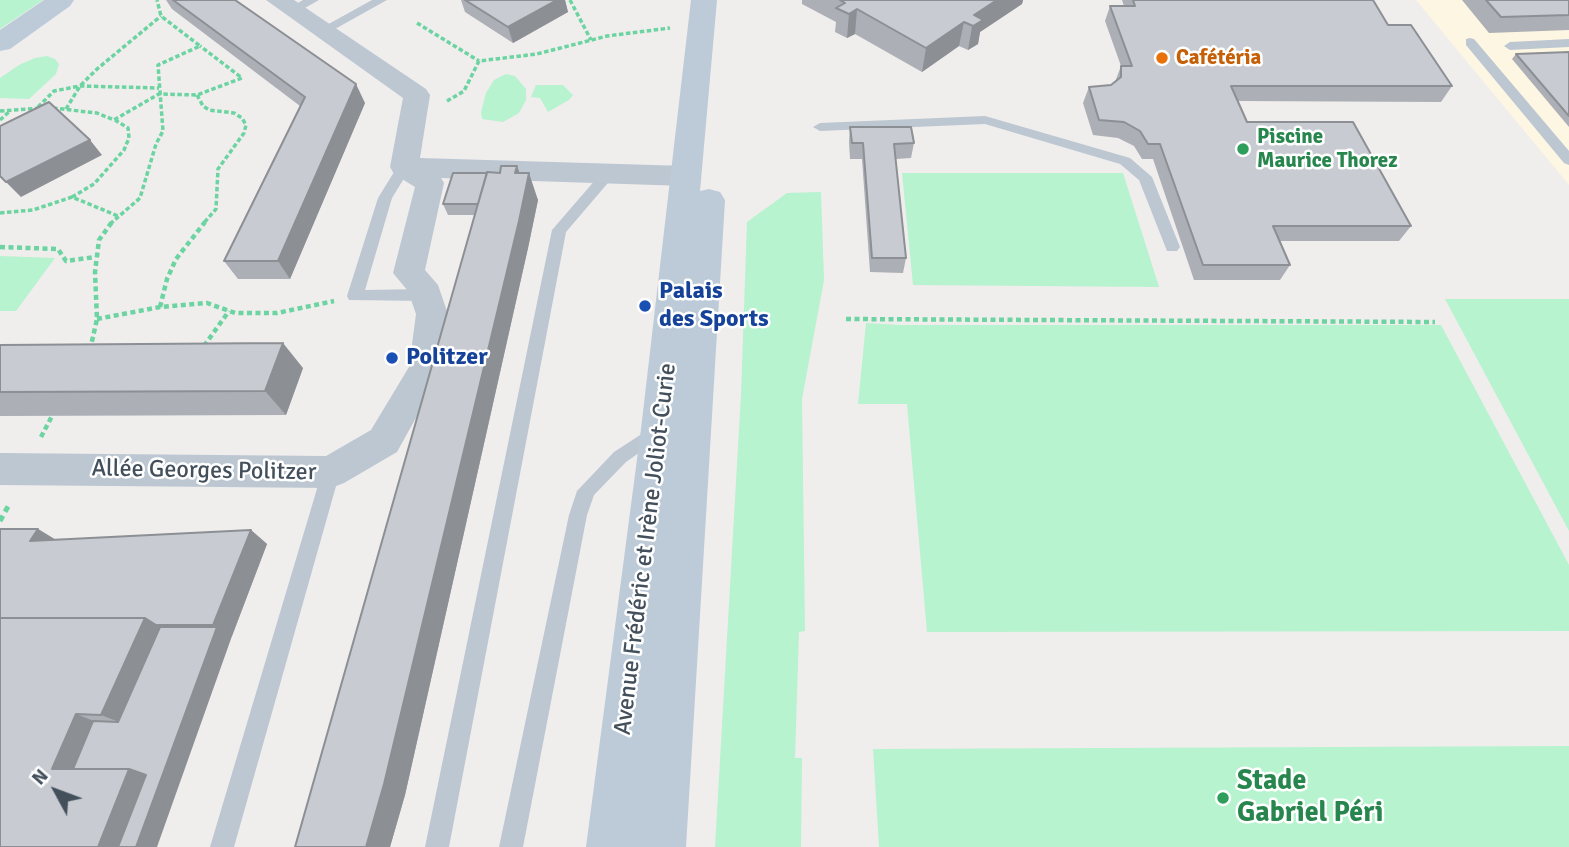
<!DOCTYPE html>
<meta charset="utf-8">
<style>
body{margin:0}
#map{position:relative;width:1569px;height:847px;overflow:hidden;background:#f0eded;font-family:Signika,sans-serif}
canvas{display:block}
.north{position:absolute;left:21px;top:756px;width:70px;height:70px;-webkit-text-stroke:5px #fff;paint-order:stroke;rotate:311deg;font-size:19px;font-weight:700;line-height:28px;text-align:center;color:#43505c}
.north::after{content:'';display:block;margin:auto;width:24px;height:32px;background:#43505c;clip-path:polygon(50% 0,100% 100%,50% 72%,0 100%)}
</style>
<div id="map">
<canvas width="1569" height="847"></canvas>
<div class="north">N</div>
</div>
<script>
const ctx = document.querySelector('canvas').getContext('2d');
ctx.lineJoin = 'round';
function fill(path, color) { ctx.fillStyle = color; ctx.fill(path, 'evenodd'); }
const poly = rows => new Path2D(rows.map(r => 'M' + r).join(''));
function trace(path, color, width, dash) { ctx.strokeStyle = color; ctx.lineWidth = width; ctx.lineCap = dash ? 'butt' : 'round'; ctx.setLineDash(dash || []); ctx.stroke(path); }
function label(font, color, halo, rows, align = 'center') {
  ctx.font = font + ' Signika,sans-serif'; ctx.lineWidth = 5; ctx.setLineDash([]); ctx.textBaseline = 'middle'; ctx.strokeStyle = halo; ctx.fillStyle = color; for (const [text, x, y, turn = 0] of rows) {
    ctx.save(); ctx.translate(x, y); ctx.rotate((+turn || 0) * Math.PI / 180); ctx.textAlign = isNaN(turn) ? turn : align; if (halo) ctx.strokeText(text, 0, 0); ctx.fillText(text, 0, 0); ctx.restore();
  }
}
fill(poly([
 [1416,0,1569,0,1569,185,1445,35]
]), '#fdf6e3');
fill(poly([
 [0,0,43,0,0,29],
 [47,56,55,59,59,64,56,74,29,99,0,98,0,78,19,65,35,58],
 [506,74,515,76,526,89,526,100,519,113,503,122,482,119,481,112,486,93,494,80],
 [536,85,563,85,573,95,569,100,548,112,540,98,531,97],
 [902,173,1123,173,1159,287,913,285],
 [821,192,824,280,802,399,805,631,799,632,795,758,802,758,801,847,715,847,741,395,747,222,787,193],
 [0,256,55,258,16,311,0,311],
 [1445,299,1569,299,1569,531],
 [866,323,900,325,1441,325,1569,565,1569,631,927,632,907,404,858,404],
 [1569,746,1569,847,879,847,873,749]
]), '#b6f3ce');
trace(poly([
 [570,0,591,40],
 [417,23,479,61],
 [197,95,203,106,209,110,234,113,242,118,246,125,244,133,218,169,216,209,203,224],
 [447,101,464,91,479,61,537,54,607,36,670,28],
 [38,107,54,91,80,86,159,88],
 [53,108,97,113,114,120,159,94,197,95,242,78,200,46],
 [66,109,80,86,97,69,161,16],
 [0,111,41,108],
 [0,120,10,111],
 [72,197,94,184,124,150,129,138,128,128,115,120],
 [0,213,33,210,72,197,118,216],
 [110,224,140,198,156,144,163,131,158,65,200,46,161,16,157,0]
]), '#6bd4a1', 3.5, [4.5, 2.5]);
trace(poly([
 [0,247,58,249,66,261,95,257],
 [160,307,167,279,176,259,205,222],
 [97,319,160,307,207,303,235,313,277,313,334,301],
 [846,319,1435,322],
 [204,346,229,311],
 [90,350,97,319,95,272,99,240,112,222],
 [41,437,52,416]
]), '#6bd4a1', 4.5, [5, 3.5]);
trace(poly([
 [0,521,10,503]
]), '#6bd4a1', 5, [6, 4.5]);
fill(poly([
 [303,0,319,0,296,13,286,10,303,0],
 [372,0,387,0,326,34,318,34,316,31,372,0],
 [1470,38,1474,39,1569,151,1569,165,1564,163,1466,45,1466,39,1470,38],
 [1569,39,1569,47,1510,50,1504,46,1510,42,1569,39],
 [985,116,1130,158,1152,177,1180,247,1177,251,1167,251,1139,180,1120,164,985,124,820,131,813,127,820,123,985,116],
 [404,162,411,167,392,198,365,290,425,289,433,295,425,301,349,300,347,296,378,198,399,164,404,162],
 [608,169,615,174,613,177,566,232,449,847,425,847,552,230,603,171,608,169],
 [657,424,663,426,666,431,663,436,626,462,594,495,587,515,523,847,499,847,569,515,577,491,614,452,657,424],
 [331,464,337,466,340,472,234,847,210,847,322,472,325,466,331,464]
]), '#bcc7d1');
fill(poly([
 [266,0,294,0,426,89,430,95,420,158,686,166,696,169,700,176,696,183,686,186,441,178,444,183,425,270,438,285,448,314,443,369,397,452,344,483,331,488,0,485,0,453,326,456,371,430,409,367,416,314,408,291,393,273,415,187,394,174,390,167,403,98,266,0]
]), '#bcc7d1');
fill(poly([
 [44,0,74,0,70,6,10,49,0,51,0,30,44,0],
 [691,0,717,0,700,191,709,189,720,192,725,200,686,847,586,847,641,429,691,0]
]), '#bdcad8');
fill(poly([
 [166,0,235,0,365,103,290,279,238,279,224,261,300,106,172,9],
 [461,0,565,0,568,12,513,43,465,12],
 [802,0,1023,0,1022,4,980,32,978,44,968,50,959,46,922,72,855,34,847,38,835,32,836,22,802,4],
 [1122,0,1373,0,1388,25,1452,86,1441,102,1238,101,1247,122,1411,226,1399,241,1279,241,1290,265,1280,280,1194,280,1153,159,1142,159,1134,146,1118,138,1093,135,1083,103,1089,87,1111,85,1115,82,1121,66,1105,21,1110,6,1124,6],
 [1462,0,1569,0,1569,30,1489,33],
 [1569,52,1569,127,1512,59,1516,54],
 [850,127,914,143,911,158,896,159,906,258,903,273,870,272,862,159,850,159,849,142],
 [520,173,538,200,528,248,405,795,390,847,295,847,475,215,448,215,443,204],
 [0,345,303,368,286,415,0,416],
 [38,529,56,540,251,530,267,544,232,636,0,847]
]), '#acafb5');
fill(poly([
 [557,0,565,0,568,12,513,43,508,27],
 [997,0,1023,0,1022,4,980,32,978,44,968,50,974,15],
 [857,9,855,34,847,38,849,14],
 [964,22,959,46,922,72,926,48],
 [356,84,365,103,290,279,278,261],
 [90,140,102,155,21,197,6,182],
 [517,166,523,182,529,173,538,200,528,248,405,795,390,847,366,847],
 [283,343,303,368,286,415,265,391],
 [38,529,61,543,30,541],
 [251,530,267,544,232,636,157,847,98,847,129,769,217,627,213,625],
 [145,618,177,636,137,729,101,715],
 [76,714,112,728,70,774,52,769]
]), '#8c8f93');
const building = poly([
 [173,0,235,0,356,84,278,261,224,261,305,97,173,0],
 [465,0,557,0,508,27,465,0],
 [840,0,997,0,974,15,983,20,973,26,964,22,926,48,857,9,849,14,836,8,845,3,840,0],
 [1133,0,1373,0,1388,25,1411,25,1452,86,1231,86,1247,122,1353,122,1411,226,1273,226,1290,265,1203,265,1160,144,1148,144,1140,131,1124,122,1099,120,1089,87,1111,85,1121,77,1121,66,1132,66,1110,6,1135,6,1133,0],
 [1486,0,1569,0,1569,15,1501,17,1486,0],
 [1569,52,1569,116,1516,54,1569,52],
 [49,102,90,140,6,182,0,176,0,126,49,102],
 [850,127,911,127,914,143,894,144,906,258,872,258,863,143,852,143,850,127],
 [501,166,517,166,515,173,529,173,519,221,384,784,366,847,295,847,487,172,500,173,501,166],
 [453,173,487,173,478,204,443,204,453,173],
 [283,343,265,391,0,392,0,345,283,343],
 [0,529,38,529,30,541,251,530,213,625,156,625,145,618,0,618,0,529],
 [0,618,145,618,101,715,76,714,52,769,129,769,98,847,0,847,0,618],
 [160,627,217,627,136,847,118,847,146,775,129,769,73,769,93,721,118,722,160,627]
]);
fill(building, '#c8ccd2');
trace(building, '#8c8f93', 2);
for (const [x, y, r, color] of [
 [1162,58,7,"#e8710a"],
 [1243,149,7,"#2e9e5b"],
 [645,306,7,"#1a4fb4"],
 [392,358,7,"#1a4fb4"],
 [1223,798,7,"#2e9e5b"]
]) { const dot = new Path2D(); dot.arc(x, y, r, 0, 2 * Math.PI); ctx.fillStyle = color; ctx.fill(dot); trace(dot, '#fff', 2.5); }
label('bold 21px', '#c56008', '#fff', [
 ["Cafétéria",1176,58]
], 'left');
label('bold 21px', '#27864d', '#fff', [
 ["Piscine",1257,137],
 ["Maurice Thorez",1257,161]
], 'left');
label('bold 24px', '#164399', '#fff', [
 ["Palais",659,292],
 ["des Sports",659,320],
 ["Politzer",406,358]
], 'left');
label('24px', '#43505c', '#fff', [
 ["Allée Georges Politzer",204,471,1],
 ["Avenue Frédéric et Irène Joliot-Curie",646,549,-83]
]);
label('bold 28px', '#27864d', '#fff', [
 ["Stade",1237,782],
 ["Gabriel Péri",1237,814]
], 'left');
</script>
